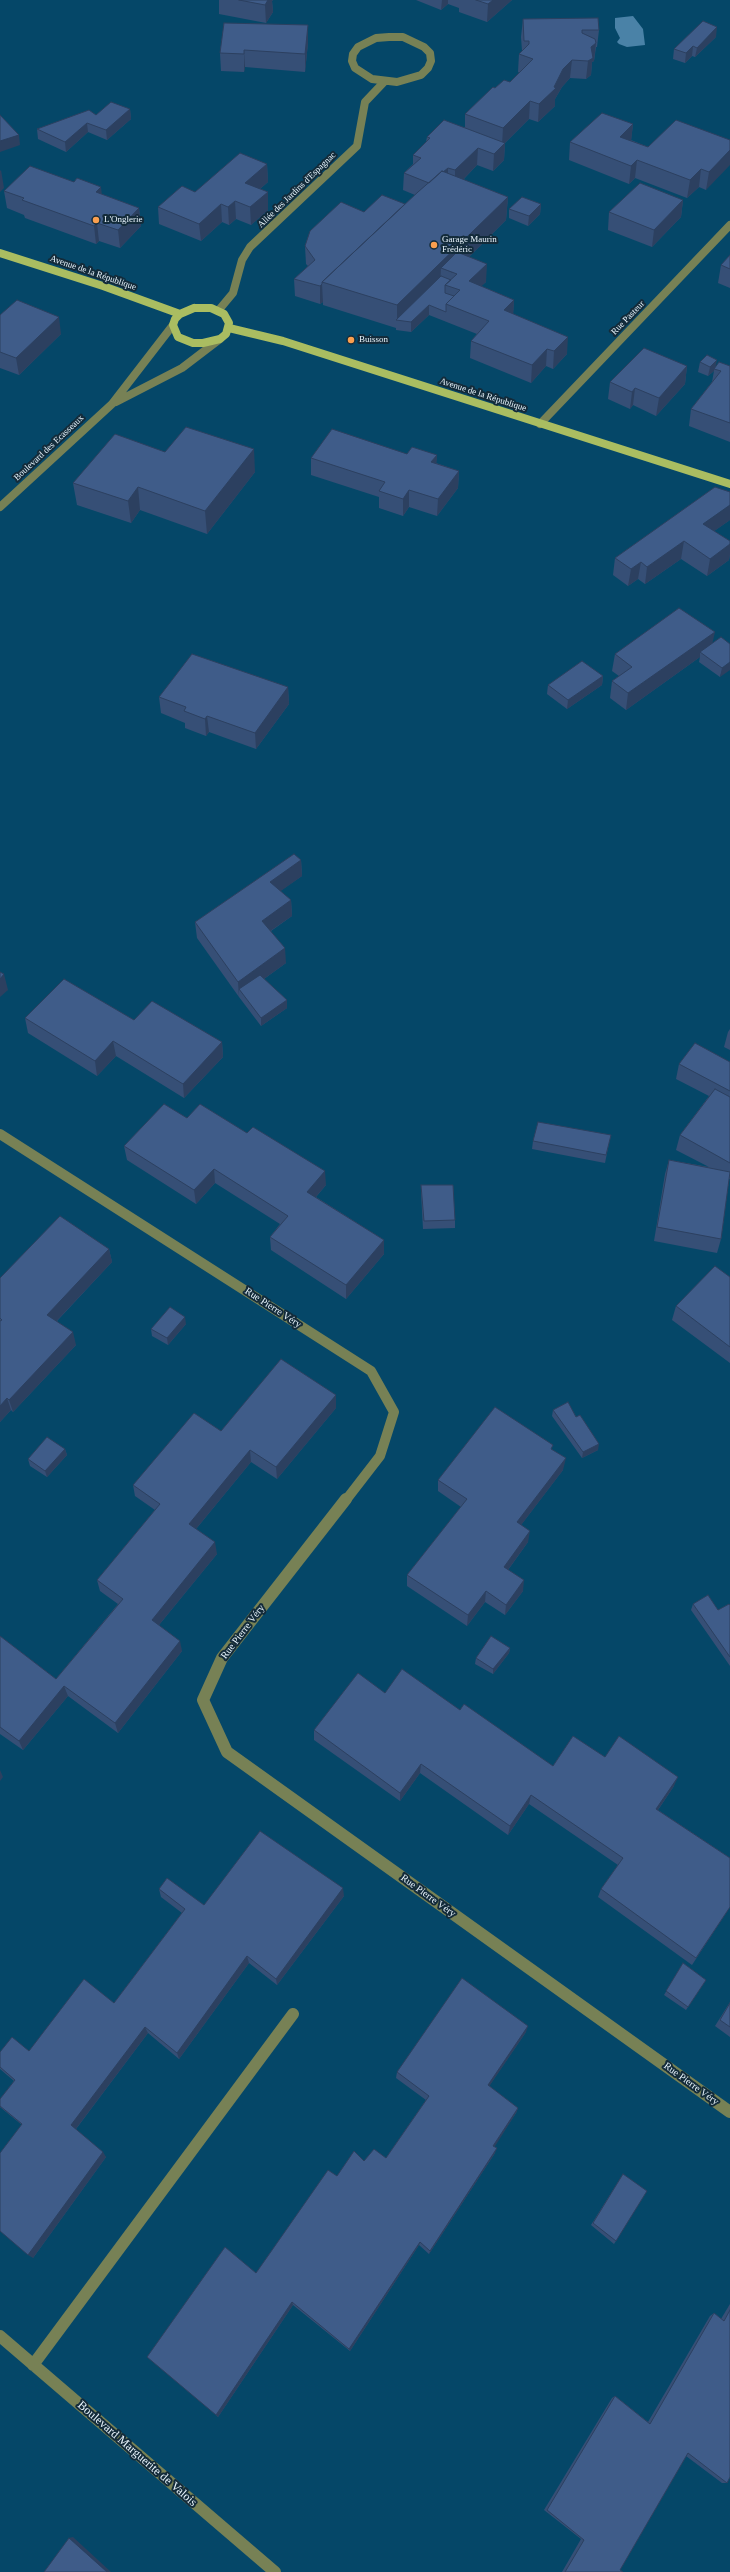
<!DOCTYPE html>
<meta charset="utf-8">
<style>
body{margin:0}
canvas{display:block;background:#054768}
</style>
<canvas width="730" height="2572"></canvas>
<script>
const ctx = document.querySelector('canvas').getContext('2d');
ctx.lineJoin = 'round';
function fill(path, color) { ctx.fillStyle = color; ctx.fill(path, 'evenodd'); }
const poly = rows => new Path2D(rows.map(r => 'M' + r).join(''));
function trace(path, color, width, dash) { ctx.strokeStyle = color; ctx.lineWidth = width; ctx.lineCap = dash ? 'butt' : 'round'; ctx.setLineDash(dash || []); ctx.stroke(path); }
function label(font, color, halo, rows, align = 'center') {
  ctx.font = font + ' "Times New Roman",serif'; ctx.lineWidth = 4; ctx.setLineDash([]); ctx.textBaseline = 'middle'; ctx.strokeStyle = halo; ctx.fillStyle = color; for (const [text, x, y, turn = 0] of rows) {
    ctx.save(); ctx.translate(x, y); ctx.rotate((+turn || 0) * Math.PI / 180); ctx.textAlign = isNaN(turn) ? turn : align; if (halo) ctx.strokeText(text, 0, 0); ctx.fillText(text, 0, 0); ctx.restore();
  }
}
fill(poly([
 [633,16,643,29,645,45,627,47,619,44,617,42,620,38,615,28,615,18]
]), '#4a82a7');
trace(poly([
 [389,37,403,37,424,47,430,53,431,61,428,68,421,75,397,82,372,79,355,68,352,61,353,54,358,47,376,38,389,37],
 [218,311,233,293,242,260,250,247,357,146,365,102,384,82],
 [116,402,182,368,220,339],
 [540,424,730,225],
 [0,507,112,404,173,325]
]), '#778155', 8);
trace(poly([
 [0,1134,371,1371,394,1412,380,1456,346,1500]
]), '#778155', 10);
trace(poly([
 [346,1499,222,1658,203,1700,227,1752,730,2112],
 [0,2336,275,2572],
 [33,2365,293,2014]
]), '#778155', 12);
trace(poly([
 [0,253,103,286,180,314],
 [194,308,211,308,224,314,229,323,226,334,220,339,203,343,193,343,178,337,173,325,175,319,180,314,194,308],
 [229,328,283,341,730,484]
]), '#aabd61', 8);
fill(poly([
 [219,0,273,0,272,1,273,12,266,23,219,14],
 [416,0,512,0,487,22,459,12,459,8,448,4,441,10],
 [523,19,599,30,597,47,596,47,594,61,592,62,591,75,586,79,570,78,562,87,555,99,555,106,538,122,529,119,505,143,504,160,493,171,477,165,463,180,508,197,506,220,469,257,486,282,481,286,514,300,513,314,567,354,553,369,546,366,531,383,470,358,471,341,477,334,429,315,411,332,396,330,396,328,323,305,323,302,320,304,295,296,294,279,308,266,306,264,305,246,364,212,405,204,415,195,403,190,404,173,413,164,413,155,426,142,427,137,465,127,465,114,495,88,510,82,520,73,518,72,519,54,522,51,521,37],
 [224,23,308,43,305,72,245,67,244,72,221,71,220,53],
 [716,37,695,57,692,56,685,63,673,59,674,49],
 [130,109,131,119,107,140,88,132,66,152,38,139,37,129,96,115],
 [633,124,631,140,648,147,730,140,706,190,699,187,687,198,635,178,629,184,569,160,570,142],
 [267,164,268,182,260,189,268,192,268,210,251,225,236,219,229,225,222,222,201,241,159,224,158,207],
 [4,191,102,195,139,208,141,226,120,248,99,241,96,244,25,218,24,215,7,208],
 [683,200,681,217,652,247,608,230,609,212],
 [541,204,540,214,528,226,509,218,509,209],
 [730,255,730,288,718,283,721,265],
 [0,315,61,334,19,375,0,368],
 [700,362,716,367,730,366,730,442,689,426,691,409,712,382,714,371,708,376,698,372],
 [687,366,685,384,656,416,633,405,630,409,608,399,610,382],
 [165,452,255,472,207,534,140,510,131,523,77,505,73,483],
 [407,454,437,455,436,463,459,471,458,488,437,516,409,507,403,516,379,508,379,497,311,475,311,458],
 [730,520,714,531,730,541,730,554,729,560,707,576,681,559,645,584,638,579,628,586,613,575,615,558],
 [712,643,730,644,720,677,699,662,700,657,626,710,610,698,612,681,619,676,612,671,615,654],
 [603,676,602,685,567,709,547,694,548,685],
 [288,687,289,704,256,749,209,732,206,736,185,728,185,723,161,713,159,697],
 [301,860,302,876,280,891,291,900,292,916,271,931,286,963,264,979,287,1000,287,1008,261,1026,239,997,197,938,195,922],
 [25,1018,134,1020,222,1042,223,1057,184,1098,116,1056,97,1076,28,1033],
 [730,1029,730,1050,724,1047,728,1032],
 [730,1062,730,1179,729,1179,721,1239,717,1253,654,1241,665,1174,669,1160,709,1167,676,1150,680,1135,709,1096,676,1079,679,1064],
 [187,1118,326,1185,316,1197,384,1240,384,1254,346,1299,271,1250,270,1237,280,1224,215,1183,196,1204,127,1160,124,1146],
 [533,1141,609,1143,605,1163,532,1149],
 [421,1185,455,1220,455,1228,423,1229,421,1193],
 [109,1249,112,1262,57,1321,76,1345,13,1412,11,1410,0,1422,0,1278],
 [730,1277,730,1363,672,1320,676,1306],
 [186,1324,168,1345,152,1336,151,1329],
 [336,1408,277,1479,251,1462,196,1529,217,1554,159,1625,182,1651,118,1733,68,1696,23,1750,0,1734,0,1636,56,1679,118,1604,100,1591,97,1580,155,1510,135,1496,133,1485,221,1431],
 [553,1410,576,1417,598,1450,582,1458,552,1416],
 [65,1449,67,1455,47,1477,30,1466,28,1459],
 [552,1450,563,1470,521,1525,528,1542,508,1570,523,1591,505,1615,485,1602,467,1626,407,1586,407,1575,461,1507,438,1491,438,1480],
 [693,1604,718,1610,730,1605,730,1666,691,1610],
 [510,1648,509,1653,493,1674,475,1664,476,1658],
 [385,1693,460,1710,553,1766,605,1757,674,1786,658,1810,730,1858,730,1907,692,1965,598,1897,601,1889,618,1865,529,1804,508,1835,420,1773,400,1801,314,1740,314,1730],
 [159,1889,204,1905,344,1896,277,1985,249,1963,179,2059,148,2033,76,2129,106,2157,33,2258,22,2125,0,2107,0,2099,14,2081,0,2069,0,2052,29,2051,114,2003,182,1913,161,1897],
 [683,1963,706,1980,686,2010,664,1995],
 [730,2002,730,2037,715,2026],
 [526,2032,489,2086,518,2108,516,2113,494,2146,495,2153,429,2254,419,2245,350,2351,293,2305,218,2417,216,2415,256,2273,337,2176,364,2161,386,2158,426,2100,396,2078,397,2072],
 [623,2174,616,2241,614,2244,591,2225],
 [730,2304,730,2477,727,2483,722,2483,686,2456,620,2570,623,2572,562,2572,581,2539,544,2510,612,2398,615,2396,648,2422,710,2316,714,2313,721,2319]
]), '#364f76');
fill(poly([
 [266,0,273,0,272,1,273,12,266,23,265,5],
 [442,0,448,0,448,4,441,10],
 [493,0,512,0,487,22,488,4],
 [308,25,308,43,305,72,305,54],
 [717,27,716,37,695,57,697,48],
 [596,43,594,61,592,62,591,75,586,79,588,61,591,47],
 [693,46,692,56,685,63,686,53],
 [244,50,245,67,244,72],
 [572,60,570,78,562,87,555,99,555,106,538,122,539,104,554,87,563,69],
 [530,101,529,119,505,143,504,160,493,171,494,154,502,145,503,128],
 [130,109,131,119,107,140,106,130],
 [87,123,88,132,66,152,65,142],
 [633,124,631,142,620,137],
 [19,135,20,145,0,152,0,141],
 [478,148,477,165,455,188,455,170],
 [730,150,730,165,706,190,709,172],
 [637,160,635,178,629,184,631,166],
 [267,164,268,182,246,201,245,183],
 [448,168,448,186,429,183],
 [701,169,699,187,687,198,690,180],
 [1,170,4,188,0,192,0,171],
 [101,187,103,205,96,192],
 [268,192,268,210,251,225,250,207],
 [508,197,506,220,453,273,441,268,440,285,397,320,397,305],
 [683,200,681,217,652,247,654,230],
 [235,201,236,219,229,225,228,207],
 [221,204,222,222,201,241,199,224],
 [541,204,540,214,528,226,529,216],
 [139,208,141,226,120,248,118,230],
 [97,223,99,241,96,244,94,226],
 [487,264,486,282,469,298,469,281],
 [322,284,323,302,320,304,320,286],
 [514,300,513,318,504,310],
 [429,305,429,315,411,332,411,322],
 [59,317,61,334,19,375,16,358],
 [568,337,567,354,553,369,554,351],
 [547,349,546,366,531,383,532,365],
 [717,360,715,369,714,369,714,371,708,376,710,367],
 [687,366,685,384,656,416,659,398],
 [635,388,633,405,630,409,632,392],
 [254,449,255,472,207,534,205,511],
 [437,455,436,472,431,462],
 [459,471,458,488,437,516,438,499],
 [138,487,140,510,131,523,128,501],
 [409,490,409,507,403,516,403,499],
 [730,505,730,520,700,541,703,524],
 [684,541,681,559,645,584,647,567],
 [730,544,730,554,729,560,707,576,710,559],
 [641,562,638,579,628,586,631,569],
 [715,632,711,649,700,652,700,657,626,710,628,693],
 [730,662,730,670,720,677,722,668],
 [603,676,602,685,567,709,568,700],
 [288,687,289,704,256,749,255,733],
 [207,716,209,732,206,736,205,719],
 [301,860,302,876,271,898,270,882],
 [291,900,292,916,263,936,262,921],
 [285,948,286,963,243,994,239,989,239,997,238,982],
 [4,974,8,990,0,997,0,979],
 [287,1000,287,1008,261,1026,261,1018],
 [113,1041,116,1056,97,1076,95,1061],
 [222,1042,223,1057,184,1098,183,1084],
 [214,1169,215,1183,196,1204,194,1190],
 [325,1171,326,1185,308,1206,307,1192],
 [384,1240,384,1254,346,1299,346,1285],
 [109,1249,112,1262,50,1328,47,1315],
 [185,1317,186,1324,168,1345,167,1338],
 [73,1332,76,1345,13,1412,9,1400],
 [336,1395,336,1408,277,1479,276,1467],
 [7,1398,11,1410,0,1422,0,1406],
 [599,1444,598,1450,582,1458,583,1452],
 [65,1449,67,1455,47,1477,45,1471],
 [250,1450,251,1462,191,1535,189,1524],
 [566,1458,563,1470,515,1533,517,1522],
 [530,1531,528,1542,502,1578,504,1567],
 [215,1542,217,1554,154,1631,152,1620],
 [524,1580,523,1591,505,1615,506,1605],
 [486,1591,485,1602,467,1626,468,1615],
 [180,1641,182,1651,118,1733,115,1723],
 [510,1648,509,1653,493,1674,493,1669],
 [64,1686,68,1696,23,1750,19,1741],
 [421,1764,420,1773,400,1801,400,1793],
 [0,1770,3,1777,0,1781],
 [678,1777,674,1786,653,1817,656,1809],
 [531,1795,529,1804,508,1835,510,1826],
 [343,1888,344,1896,277,1985,276,1979],
 [247,1956,249,1963,179,2059,177,2053],
 [528,2026,526,2032,486,2091,488,2085],
 [145,2027,148,2033,75,2130,71,2125],
 [518,2108,516,2113,492,2151,493,2146],
 [497,2148,495,2153,429,2254,430,2251],
 [103,2152,106,2157,33,2258,28,2255],
 [420,2242,419,2245,350,2351,349,2349],
 [292,2302,293,2305,218,2417,216,2415],
 [73,2537,111,2572,107,2572,69,2538]
]), '#2c4060');
const building = poly([
 [239,0,268,0,265,5,239,0],
 [476,0,493,0,488,4,476,0],
 [598,18,599,30,582,30,582,33,595,39,596,43,591,47,593,58,588,61,572,60,563,69,554,87,556,88,539,104,530,101,503,128,465,114,493,87,495,88,504,80,510,82,533,59,519,54,529,44,529,41,524,41,523,19,598,18],
 [703,21,717,27,697,48,693,46,686,53,674,49,703,21],
 [224,23,308,25,305,54,244,50,244,54,220,53,224,23],
 [111,102,130,109,106,130,87,123,65,142,37,129,89,110,96,115,111,102],
 [602,113,633,124,620,137,648,147,676,120,730,140,730,150,709,172,701,169,690,180,637,160,631,166,570,142,602,113],
 [0,115,19,135,0,141,0,115],
 [444,120,505,143,494,154,478,148,455,170,448,168,443,172,442,171,429,183,404,173,421,158,413,155,430,138,427,137,444,120],
 [240,153,267,164,245,183,268,192,250,207,235,201,228,207,221,204,199,224,158,207,182,186,195,192,240,153],
 [30,166,74,182,77,178,101,187,96,192,139,208,118,230,97,223,94,226,22,200,24,198,4,191,30,166],
 [442,171,508,197,397,305,322,282,418,192,442,171],
 [640,183,683,200,654,230,609,212,640,183],
 [382,195,405,204,322,282,322,284,320,286,294,279,315,260,305,246,310,231,341,202,364,212,382,195],
 [522,197,541,204,529,216,509,209,522,197],
 [457,252,487,264,469,281,514,300,504,310,568,337,554,351,547,349,532,365,471,341,489,321,446,304,460,290,445,285,457,274,441,268,457,252],
 [730,255,730,269,721,265,730,255],
 [441,276,451,280,445,285,445,293,454,296,446,304,446,312,429,305,411,322,396,320,441,276],
 [17,300,59,317,16,358,0,352,0,315,17,300],
 [644,348,687,366,659,398,635,388,632,392,610,382,644,348],
 [707,355,717,360,710,367,700,362,707,355],
 [719,362,730,366,730,423,691,409,721,371,714,369,719,362],
 [186,427,254,449,205,511,138,487,128,501,73,483,115,434,165,452,186,427],
 [332,429,407,454,412,447,437,455,431,462,459,471,438,499,409,490,403,499,379,491,385,482,311,458,332,429],
 [715,487,730,492,730,505,703,524,730,541,730,544,710,559,684,541,647,567,641,562,631,569,615,558,715,487],
 [679,608,715,632,628,693,612,681,632,667,615,654,679,608],
 [721,637,730,644,730,662,722,668,700,652,721,637],
 [192,654,288,687,255,733,207,716,205,719,184,711,186,707,159,697,192,654],
 [582,661,603,676,568,700,548,685,582,661],
 [294,854,301,860,270,882,291,900,262,921,285,948,238,982,195,922,294,854],
 [0,972,4,974,0,979,0,972],
 [260,975,287,1000,261,1018,239,989,260,975],
 [64,979,134,1020,152,1001,222,1042,183,1084,113,1041,95,1061,25,1018,64,979],
 [695,1043,730,1062,730,1091,679,1064,695,1043],
 [715,1089,730,1097,730,1163,680,1135,715,1089],
 [164,1104,187,1118,200,1104,247,1133,253,1127,325,1171,307,1192,384,1240,346,1285,270,1237,288,1216,214,1169,194,1190,124,1146,164,1104],
 [538,1122,611,1135,606,1155,533,1141,538,1122],
 [669,1160,730,1172,721,1239,657,1227,669,1160],
 [421,1185,453,1185,455,1220,424,1221,421,1185],
 [60,1216,109,1249,47,1315,73,1332,9,1400,7,1398,0,1406,0,1321,2,1320,0,1318,0,1278,60,1216],
 [715,1266,730,1277,730,1347,676,1306,715,1266],
 [170,1307,185,1317,167,1338,151,1329,170,1307],
 [281,1359,336,1395,276,1467,250,1450,189,1524,215,1542,152,1620,180,1641,115,1723,64,1686,19,1741,0,1727,0,1636,56,1679,123,1599,97,1580,160,1504,133,1485,194,1413,221,1431,281,1359],
 [568,1402,576,1417,580,1415,599,1444,583,1452,553,1410,568,1402],
 [495,1407,553,1445,551,1449,566,1458,517,1522,530,1531,504,1567,524,1580,506,1605,486,1591,468,1615,407,1575,467,1499,438,1480,495,1407],
 [47,1437,65,1449,45,1471,28,1459,47,1437],
 [708,1595,718,1610,729,1604,730,1605,730,1657,693,1604,708,1595],
 [491,1636,510,1648,493,1669,476,1658,491,1636],
 [402,1669,460,1710,464,1704,553,1766,573,1736,605,1757,619,1736,678,1777,656,1809,730,1858,730,1907,696,1958,601,1889,623,1858,531,1795,510,1826,421,1764,400,1793,314,1730,358,1673,385,1693,402,1669],
 [260,1831,343,1888,276,1979,247,1956,177,2053,145,2027,71,2125,103,2152,28,2255,0,2231,0,2153,22,2124,0,2106,0,2099,15,2080,0,2067,0,2052,12,2037,29,2051,84,1979,114,2003,185,1909,159,1889,167,1878,204,1905,260,1831],
 [683,1963,706,1980,688,2007,666,1991,683,1963],
 [462,1978,528,2026,488,2085,518,2108,493,2146,497,2148,430,2251,420,2242,349,2349,292,2302,216,2415,147,2357,225,2247,256,2273,328,2170,337,2176,354,2151,364,2161,374,2149,386,2158,429,2096,397,2072,462,1978],
 [730,2003,730,2027,720,2020,730,2003],
 [623,2174,647,2191,616,2241,593,2223,623,2174],
 [730,2310,730,2477,727,2483,688,2453,620,2570,623,2572,565,2572,584,2540,547,2510,615,2396,650,2424,714,2313,724,2321,730,2310],
 [69,2538,107,2572,44,2572,69,2538]
]);
fill(building, '#3f5c89');
trace(building, '#2c4060', 1);
for (const [x, y, r, color] of [
 [96,220,4,"#fa9f4f"],
 [434,245,4,"#fa9f4f"],
 [351,340,4,"#fa9f4f"]
]) { const dot = new Path2D(); dot.arc(x, y, r, 0, 2 * Math.PI); ctx.fillStyle = color; ctx.fill(dot); trace(dot, '#132b3a', 1.5); }
label('9px', '#e8f4fc', '#132b3a', [
 ["Allée des Jardins d'Espagnac",297,190,-44],
 ["Avenue de la République",93,273,19],
 ["Rue Pasteur",628,318,-46],
 ["Avenue de la République",483,395,18],
 ["Boulevard des Ecasseaux",49,448,-43]
]);
label('9px', '#e8f4fc', '#132b3a', [
 ["L'Onglerie",104,220],
 ["Garage Maurin",442,240],
 ["Frédéric",442,250],
 ["Buisson",359,340]
], 'left');
label('10px', '#e8f4fc', '#132b3a', [
 ["Rue Pierre Véry",273,1308,33],
 ["Rue Pierre Véry",243,1632,-53],
 ["Rue Pierre Véry",428,1896,36],
 ["Rue Pierre Véry",691,2084,36]
]);
label('12px', '#e8f4fc', '#132b3a', [
 ["Boulevard Marguerite de Valois",137,2454,41]
]);
</script>
